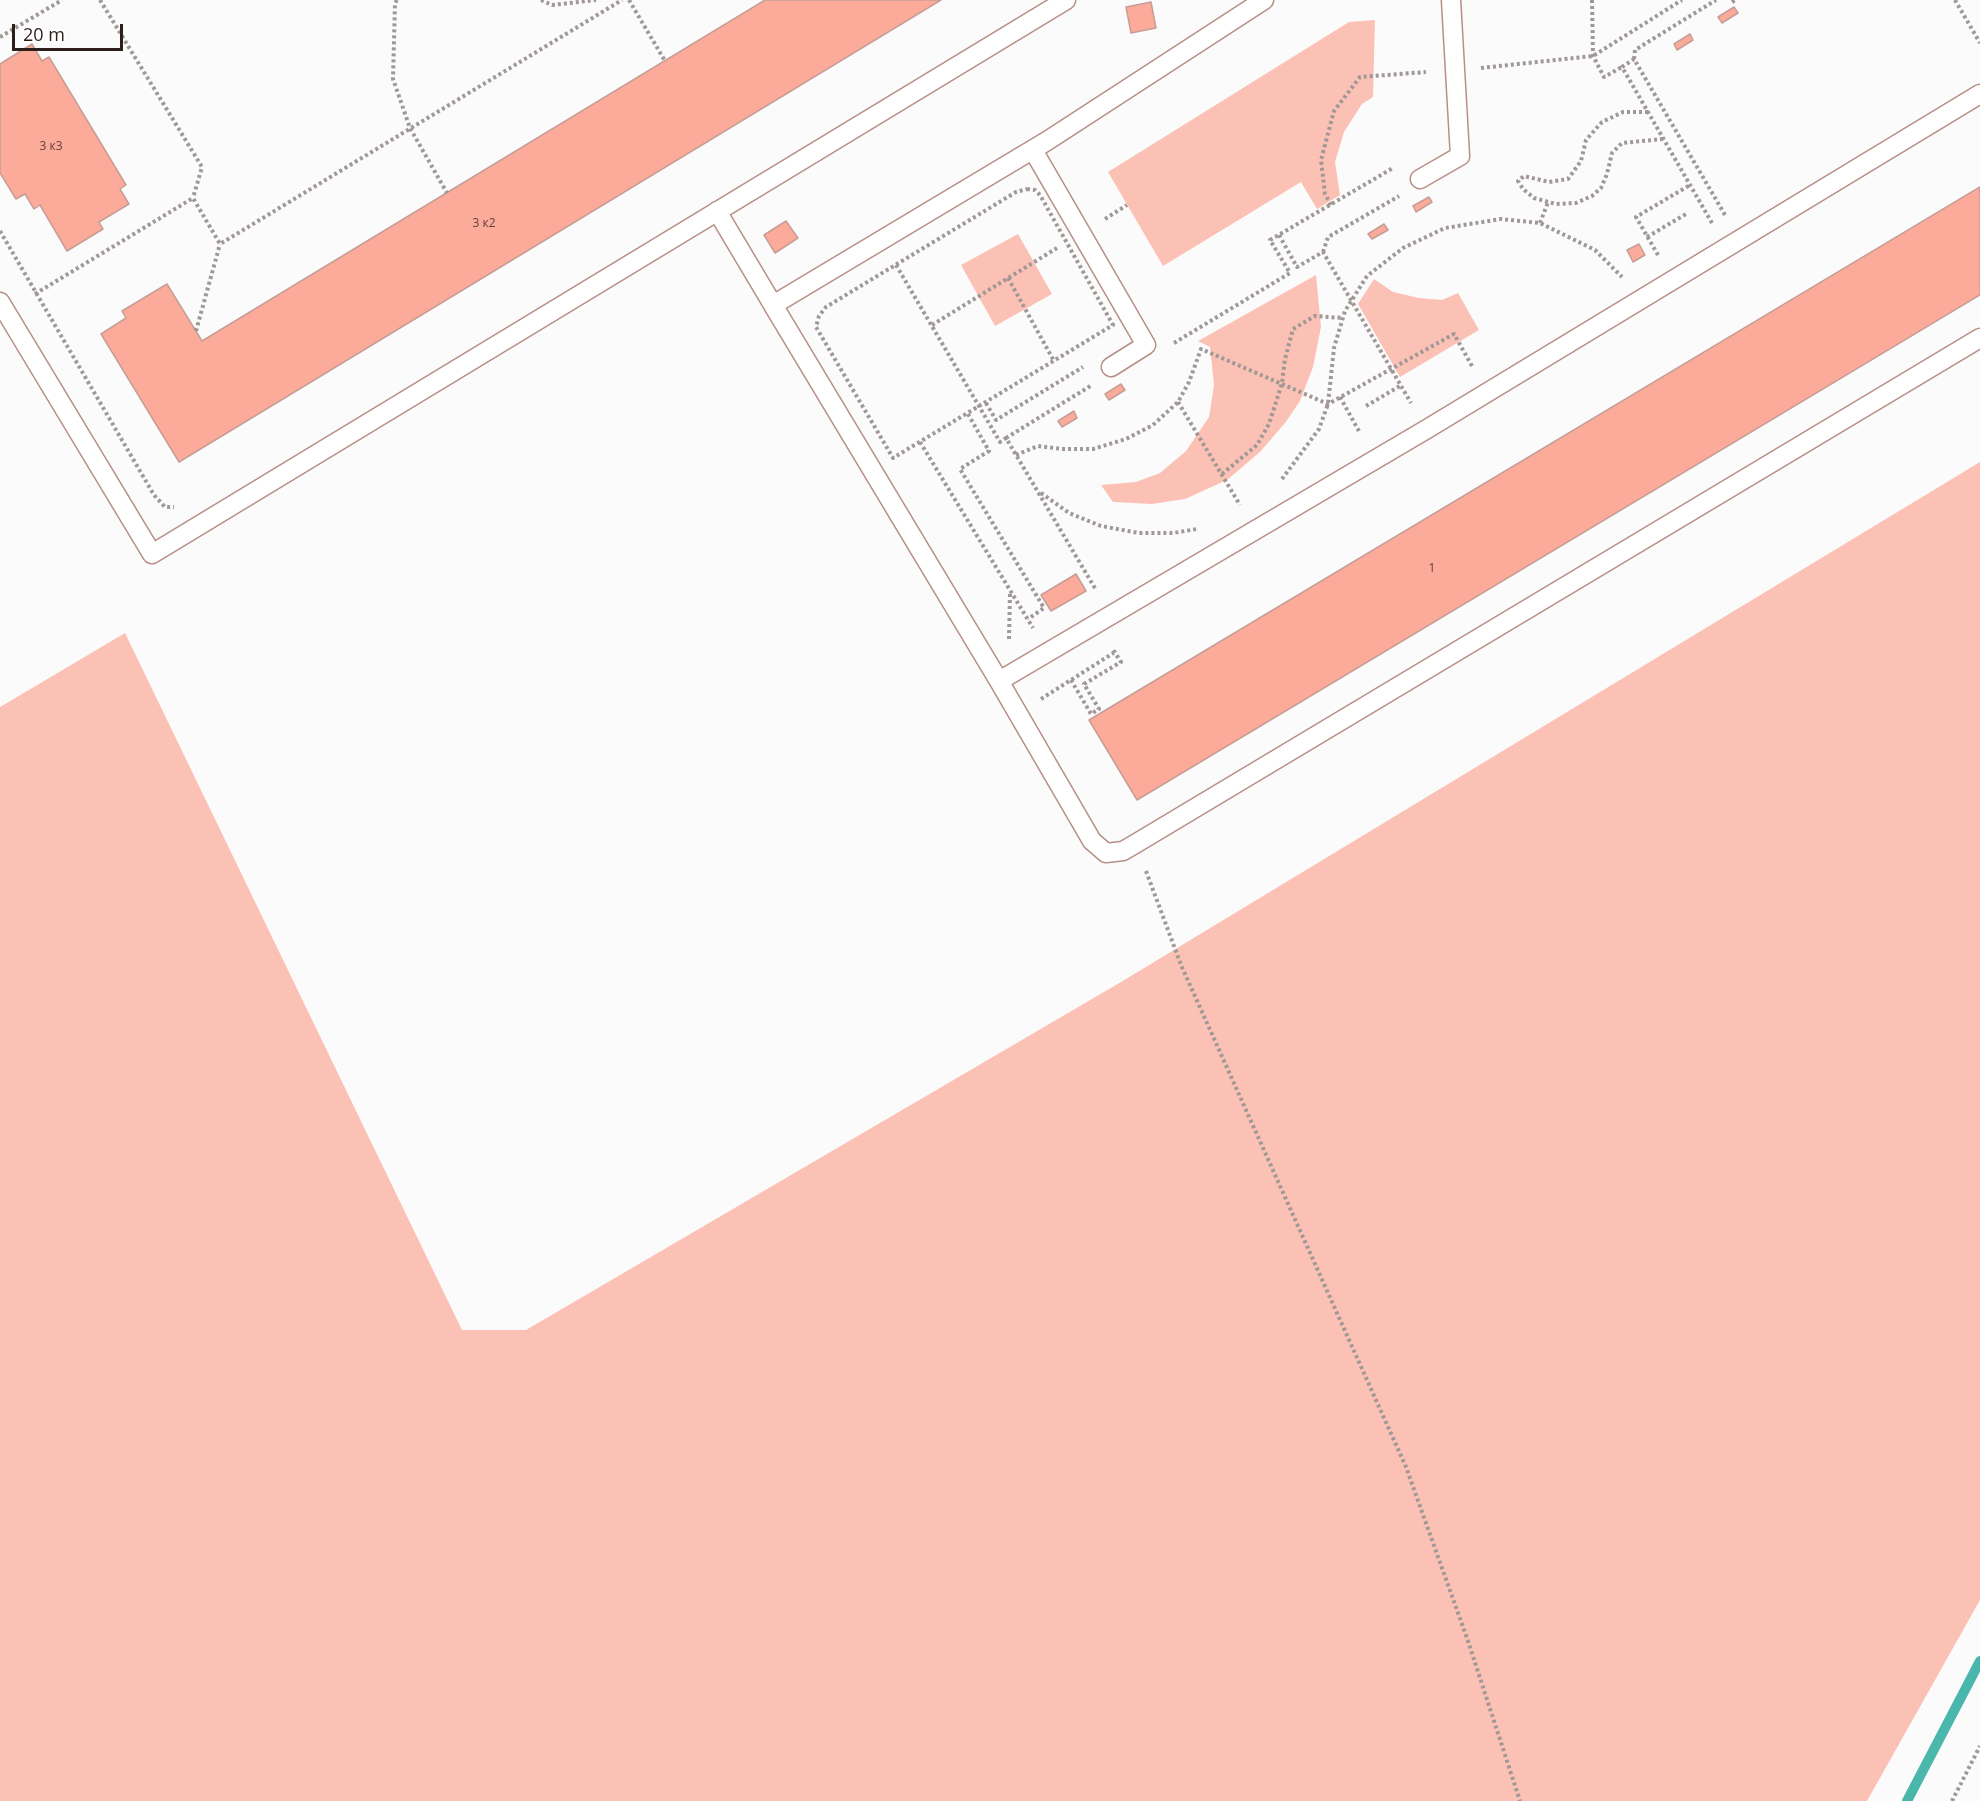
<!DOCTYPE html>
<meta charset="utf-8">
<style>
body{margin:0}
#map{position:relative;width:1980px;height:1801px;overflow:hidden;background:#fbfbfb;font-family:"Open Sans",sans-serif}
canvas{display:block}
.scale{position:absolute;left:12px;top:24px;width:111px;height:27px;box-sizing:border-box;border:3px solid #2d1e1b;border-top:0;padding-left:8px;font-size:18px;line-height:21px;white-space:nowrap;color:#2d1e1b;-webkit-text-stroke:4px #fff;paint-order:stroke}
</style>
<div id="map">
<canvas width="1980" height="1801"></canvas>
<div class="scale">20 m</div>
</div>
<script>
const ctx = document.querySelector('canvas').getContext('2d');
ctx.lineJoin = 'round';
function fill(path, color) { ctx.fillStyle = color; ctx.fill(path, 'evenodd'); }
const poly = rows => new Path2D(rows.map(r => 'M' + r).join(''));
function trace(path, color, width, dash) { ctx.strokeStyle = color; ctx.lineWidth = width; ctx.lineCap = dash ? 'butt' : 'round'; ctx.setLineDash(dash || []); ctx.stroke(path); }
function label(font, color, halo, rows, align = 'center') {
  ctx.font = font + ' "Open Sans",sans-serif'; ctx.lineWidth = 4.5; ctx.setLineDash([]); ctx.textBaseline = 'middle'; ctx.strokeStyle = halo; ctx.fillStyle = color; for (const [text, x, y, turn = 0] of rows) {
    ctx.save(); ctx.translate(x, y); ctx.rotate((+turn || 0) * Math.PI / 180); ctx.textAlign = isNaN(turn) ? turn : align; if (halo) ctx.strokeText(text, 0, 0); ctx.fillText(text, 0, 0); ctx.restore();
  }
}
fill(poly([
 [1375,20,1373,97,1362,104,1344,132,1335,162,1340,195,1317,209,1301,182,1163,266,1108,172,1349,22],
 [1018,234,1052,294,995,326,961,265],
 [1316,275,1321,327,1313,367,1300,401,1285,423,1260,452,1227,480,1185,499,1152,504,1113,502,1101,485,1136,482,1160,473,1186,451,1209,417,1214,385,1210,347,1198,341],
 [1374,279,1393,292,1419,298,1442,300,1458,293,1479,330,1400,377,1358,304],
 [1980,462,1980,1600,1867,1801,0,1801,0,707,125,633,462,1330,526,1330,1121,982]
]), '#fcc1b5');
trace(poly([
 [1907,1801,1980,1661]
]), '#49b7ab', 10);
const building = poly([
 [765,0,941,0,179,462,101,334,126,318,122,311,167,284,202,341,765,0],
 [1151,2,1156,28,1131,33,1126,7,1151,2],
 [1734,7,1738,13,1722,23,1718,17,1734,7],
 [1690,34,1693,40,1677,50,1674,44,1690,34],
 [32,44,42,61,49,57,126,185,120,189,129,204,99,222,103,229,67,251,40,205,34,209,25,194,16,199,0,173,0,64,32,44],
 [1980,187,1980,295,1137,800,1089,720,1980,187],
 [1429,197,1432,202,1416,212,1413,206,1429,197],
 [786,221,798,238,775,253,764,235,786,221],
 [1384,224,1388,230,1372,239,1368,234,1384,224],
 [1639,244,1645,255,1633,262,1627,250,1639,244],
 [1121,384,1125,390,1109,400,1105,394,1121,384],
 [1074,411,1077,418,1062,427,1058,421,1074,411],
 [1076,574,1086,591,1051,611,1041,595,1076,574]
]);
fill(building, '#fcaa9a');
trace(building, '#c69e96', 1.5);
const lane = poly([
 [1264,0,1047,141,773,305,999,681,1092,841,1106,853,1123,851,1135,844,1980,338],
 [1033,150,1146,345,1111,367],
 [1420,179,1460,156,1451,0],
 [717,211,773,305],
 [0,302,152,554,1066,0],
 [999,681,1427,429,1980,94]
]);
trace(lane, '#b78f87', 21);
trace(poly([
 [100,0,202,167,193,198],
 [397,0,395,3,393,79,410,128,447,193],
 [541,0,552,5,596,0],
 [629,0,665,61],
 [1592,0,1593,56,1604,77,1622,67],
 [1955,0,1980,43],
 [1732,2,1735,0],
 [0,37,62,0],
 [1634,59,1635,50,1716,0],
 [1481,68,1593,56,1682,0],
 [1648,112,1623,112,1602,122,1586,140,1581,161,1568,179,1549,182,1524,176,1518,181,1523,189,1534,198,1556,204,1576,203,1592,196,1601,188,1607,174,1612,153,1622,143,1663,139],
 [1027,189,1035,190,1040,195,1113,325,893,458,816,327,819,316,826,307,1016,192,1027,189],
 [1331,205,1325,194,1321,160,1334,111,1360,77,1426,72],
 [1105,219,1127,205],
 [1540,223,1548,202],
 [1712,223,1622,67,1634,59,1725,215],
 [0,231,154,495,165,507,174,507],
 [1279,235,1297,267,1323,252,1411,403],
 [1647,237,1686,214],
 [1323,252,1328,237,1399,196],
 [1658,255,1636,217,1690,185],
 [896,265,1000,442,1006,438,1096,590],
 [1008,278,1054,361],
 [35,294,193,198,220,244,622,0],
 [932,325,1057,248],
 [196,331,220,244],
 [1174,343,1290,273,1270,240,1393,168],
 [1340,397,1360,433],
 [1178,402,1240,505],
 [986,403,996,420,1083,367],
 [1366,406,1400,386],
 [968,414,989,451,960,469,1044,608,1028,619],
 [1006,438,1092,385],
 [920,442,1033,628],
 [1016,455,1038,446,1062,449,1093,449,1126,439,1153,425,1178,402,1189,382,1201,349,1328,404,1454,334,1472,366],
 [1222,474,1257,445,1269,424,1282,383,1285,359,1293,329,1315,316,1343,318],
 [1282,479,1319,429,1328,404,1334,348,1345,311,1367,276,1403,248,1445,228,1501,219,1540,223,1595,250,1622,277],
 [1041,493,1069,513,1101,526,1139,533,1173,533,1197,529],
 [1009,639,1010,592],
 [1071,680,1091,714,1099,709,1084,684,1121,662,1112,648],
 [1041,699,1115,652],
 [1146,871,1181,965,1406,1467,1468,1641,1520,1801],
 [1952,1801,1980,1746]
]), '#9f9896', 4, [3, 3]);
trace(lane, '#fff', 18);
label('12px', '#61413b', null, [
 ["3 к3",51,147],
 ["3 к2",484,224],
 ["1",1432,569]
]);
</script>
